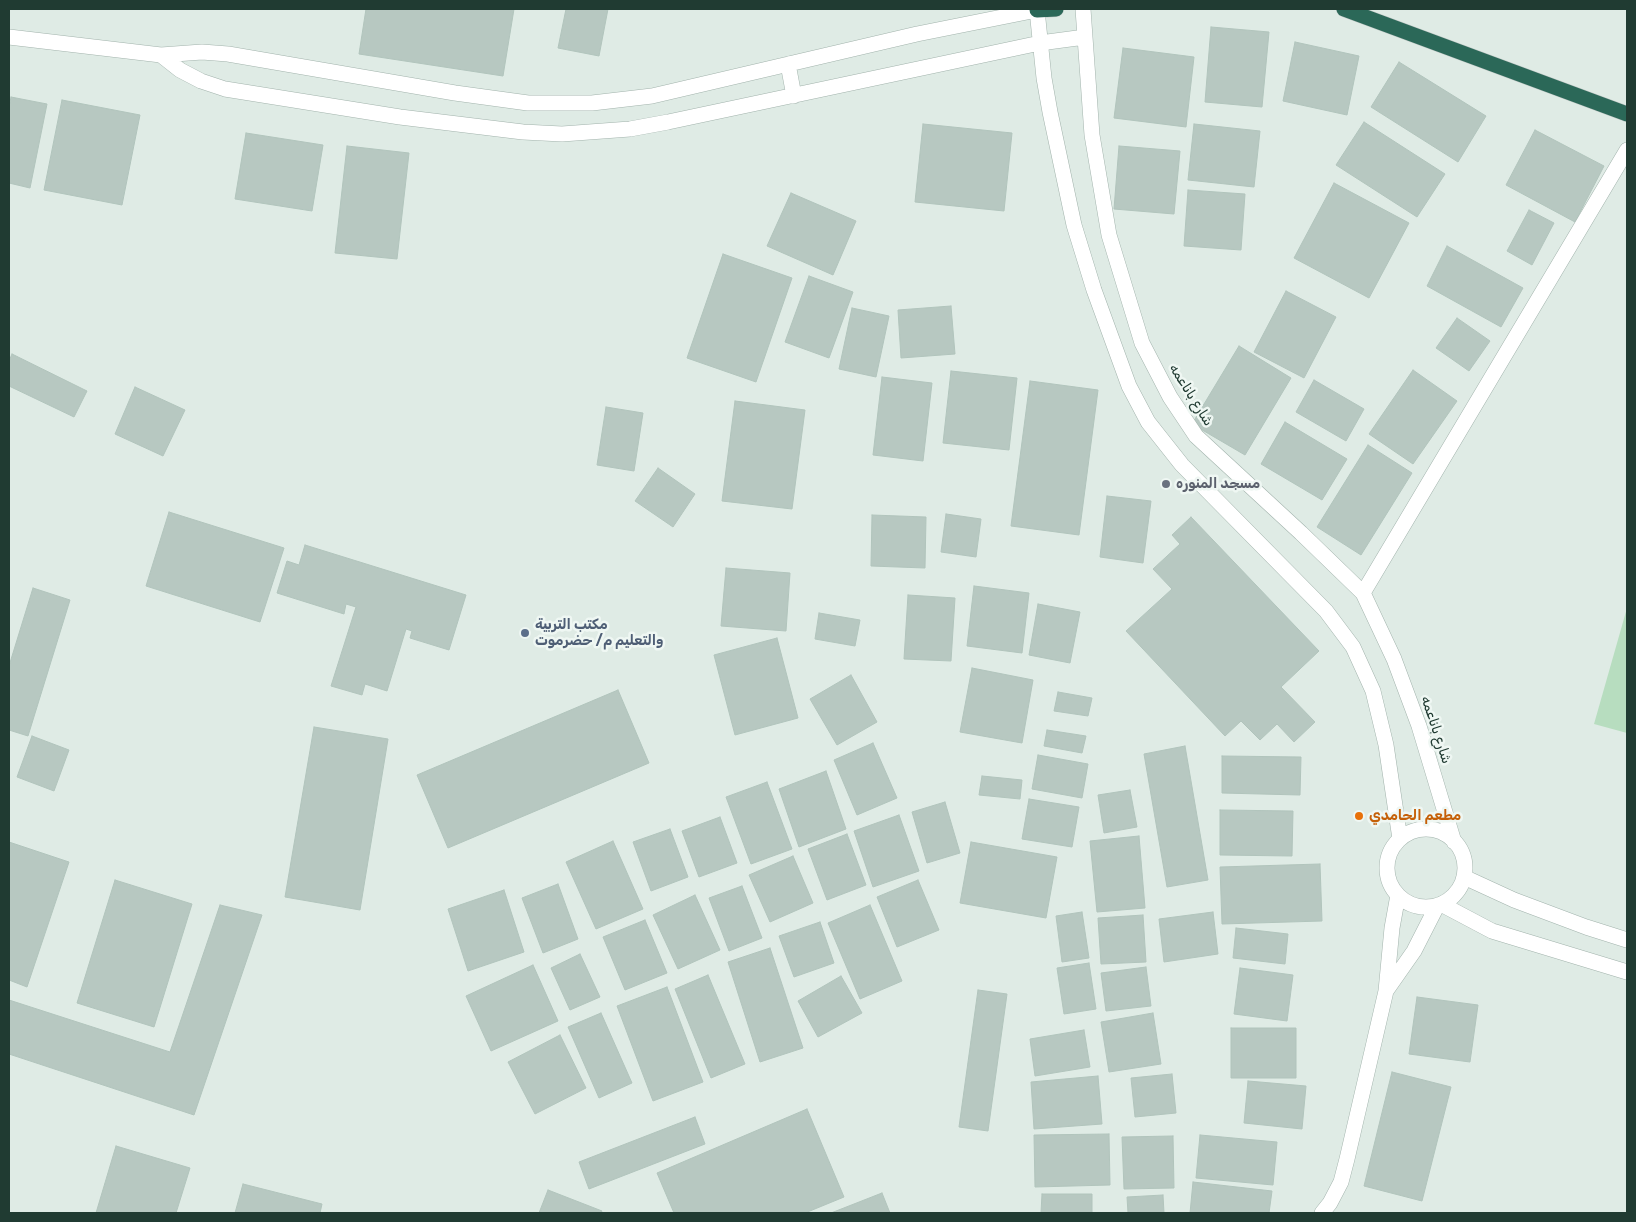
<!DOCTYPE html>
<meta charset="utf-8">
<style>
body{margin:0}
#map{position:relative;width:1636px;height:1222px;overflow:hidden;background:#dfebe5;font-family:Rubik,sans-serif}
canvas{display:block}
.frame{position:absolute;inset:0;border:10px solid #203b32;pointer-events:none}
</style>
<div id="map">
<canvas width="1636" height="1222"></canvas>
<div class="frame"></div>
</div>
<script>
const ctx = document.querySelector('canvas').getContext('2d');
ctx.lineJoin = 'round';
function fill(path, color) { ctx.fillStyle = color; ctx.fill(path, 'evenodd'); }
const poly = rows => new Path2D(rows.map(r => 'M' + r).join(''));
function trace(path, color, width, dash) { ctx.strokeStyle = color; ctx.lineWidth = width; ctx.lineCap = dash ? 'butt' : 'round'; ctx.setLineDash(dash || []); ctx.stroke(path); }
function label(font, color, halo, rows, align = 'center') {
  ctx.font = font + ' Rubik,Cairo,sans-serif'; ctx.lineWidth = 5; ctx.setLineDash([]); ctx.textBaseline = 'middle'; ctx.strokeStyle = halo; ctx.fillStyle = color; for (const [text, x, y, turn = 0] of rows) {
    ctx.save(); ctx.translate(x, y); ctx.rotate((+turn || 0) * Math.PI / 180); ctx.textAlign = isNaN(turn) ? turn : align; if (halo) ctx.strokeText(text, 0, 0); ctx.fillText(text, 0, 0); ctx.restore();
  }
}
fill(poly([
 [1627,608,1627,733,1594,724]
]), '#b7ddbf');
const building = poly([
 [366,9,514,9,503,76,359,54,366,9],
 [566,9,608,9,599,56,558,48,566,9],
 [1211,27,1269,32,1262,107,1205,102,1211,27],
 [1295,42,1359,56,1347,115,1283,101,1295,42],
 [1123,48,1194,57,1186,127,1114,118,1123,48],
 [1399,62,1486,116,1458,162,1371,107,1399,62],
 [11,97,47,104,30,188,9,183,9,107,11,97],
 [62,100,140,115,122,205,44,190,62,100],
 [1364,122,1445,174,1417,217,1336,165,1364,122],
 [923,124,1012,133,1004,211,915,202,923,124],
 [1194,124,1260,131,1254,187,1188,180,1194,124],
 [1535,130,1604,166,1575,222,1506,185,1535,130],
 [246,133,323,145,312,211,235,199,246,133],
 [347,146,409,153,397,259,335,253,347,146],
 [1119,146,1180,151,1174,214,1114,209,1119,146],
 [1334,183,1409,223,1369,298,1294,258,1334,183],
 [1188,190,1245,194,1241,250,1184,246,1188,190],
 [791,193,856,221,833,275,767,246,791,193],
 [1529,210,1554,223,1532,265,1507,251,1529,210],
 [1447,246,1523,288,1501,327,1427,286,1447,246],
 [723,254,792,278,756,382,687,358,723,254],
 [809,276,853,292,829,358,785,342,809,276],
 [1286,291,1336,317,1304,378,1254,352,1286,291],
 [951,306,955,354,901,358,898,310,951,306],
 [852,308,889,316,876,377,839,369,852,308],
 [1457,318,1490,341,1469,371,1436,348,1457,318],
 [1239,346,1291,378,1245,455,1192,424,1239,346],
 [12,354,87,391,74,417,9,386,9,361,12,354],
 [1413,370,1457,401,1413,464,1369,434,1413,370],
 [951,371,1017,378,1009,450,943,443,951,371],
 [882,377,932,383,923,461,873,455,882,377],
 [1314,380,1364,409,1346,441,1296,412,1314,380],
 [1030,381,1098,390,1079,535,1011,526,1030,381],
 [135,387,185,410,163,456,115,434,135,387],
 [735,401,805,410,792,509,722,501,735,401],
 [606,407,643,413,634,471,597,465,606,407],
 [1285,422,1347,459,1322,500,1261,464,1285,422],
 [1368,445,1412,473,1361,555,1317,527,1368,445],
 [658,468,695,494,673,527,635,501,658,468],
 [1107,496,1151,501,1143,563,1100,557,1107,496],
 [169,512,284,548,260,622,146,586,169,512],
 [946,514,981,519,976,557,941,552,946,514],
 [872,515,926,517,925,568,871,566,872,515],
 [1191,517,1319,651,1281,687,1315,722,1294,742,1277,724,1260,740,1241,721,1225,736,1126,631,1172,589,1153,569,1180,544,1172,535,1191,517],
 [305,545,466,595,449,650,410,638,412,631,406,629,387,691,365,684,362,695,331,686,356,607,346,604,344,614,277,593,287,561,299,565,305,545],
 [726,568,790,573,786,631,721,626,726,568],
 [974,586,1029,593,1022,653,967,646,974,586],
 [33,588,70,600,28,736,9,730,9,666,33,588],
 [908,595,955,598,951,661,904,659,908,595],
 [1038,604,1080,612,1070,663,1029,655,1038,604],
 [819,613,860,620,855,646,815,639,819,613],
 [777,638,798,718,735,735,714,655,777,638],
 [972,668,1033,680,1022,743,960,732,972,668],
 [851,675,877,722,837,745,810,699,851,675],
 [618,690,649,763,448,848,417,775,618,690],
 [1058,692,1092,698,1088,716,1054,711,1058,692],
 [314,727,388,739,360,910,285,897,314,727],
 [1047,730,1086,736,1082,753,1044,746,1047,730],
 [32,736,69,750,54,791,17,777,32,736],
 [873,743,897,798,857,815,834,760,873,743],
 [1185,746,1208,880,1167,887,1144,754,1185,746],
 [1038,755,1088,764,1082,798,1032,789,1038,755],
 [1222,756,1301,757,1300,795,1222,793,1222,756],
 [826,771,846,829,799,847,779,789,826,771],
 [982,776,1022,780,1020,799,979,795,982,776],
 [767,782,792,849,751,864,726,797,767,782],
 [1130,790,1137,827,1104,833,1098,795,1130,790],
 [1029,799,1079,807,1072,847,1022,839,1029,799],
 [945,802,960,853,927,863,912,812,945,802],
 [1220,810,1293,811,1292,856,1220,855,1220,810],
 [899,815,919,871,873,887,854,831,899,815],
 [720,817,737,863,699,877,682,831,720,817],
 [670,829,688,877,651,891,633,842,670,829],
 [847,834,866,885,827,900,808,849,847,834],
 [1139,836,1145,908,1097,912,1090,841,1139,836],
 [613,841,643,909,596,929,566,862,613,841],
 [9,842,69,862,27,987,9,980,9,842],
 [971,842,1057,857,1046,918,960,903,971,842],
 [793,856,813,903,770,922,749,875,793,856],
 [1320,864,1322,921,1222,924,1220,867,1320,864],
 [115,880,192,904,154,1027,77,1003,115,880],
 [918,880,939,930,897,947,877,897,918,880],
 [558,884,578,939,543,953,522,898,558,884],
 [742,886,762,938,729,951,709,898,742,886],
 [504,890,524,952,468,971,448,909,504,890],
 [695,895,720,950,678,969,653,915,695,895],
 [220,905,262,915,194,1115,9,1054,9,1000,170,1052,220,905],
 [870,905,902,981,860,999,828,923,870,905],
 [1082,912,1089,958,1062,962,1056,916,1082,912],
 [1213,912,1218,954,1164,962,1159,919,1213,912],
 [1143,915,1146,962,1101,964,1098,918,1143,915],
 [645,920,667,973,625,990,603,937,645,920],
 [820,922,834,963,794,977,779,936,820,922],
 [1236,928,1288,934,1285,964,1233,958,1236,928],
 [770,948,803,1048,760,1062,728,962,770,948],
 [580,954,600,997,570,1010,551,968,580,954],
 [1089,963,1096,1009,1064,1014,1057,968,1089,963],
 [533,965,558,1021,491,1051,466,996,533,965],
 [1146,967,1151,1006,1106,1011,1101,973,1146,967],
 [1240,968,1293,975,1287,1021,1234,1014,1240,968],
 [708,975,745,1064,711,1078,675,989,708,975],
 [841,976,862,1013,818,1037,798,1001,841,976],
 [667,987,703,1082,653,1101,617,1006,667,987],
 [978,990,1007,994,988,1131,959,1127,978,990],
 [1417,997,1478,1005,1470,1062,1409,1054,1417,997],
 [601,1013,632,1083,599,1098,568,1027,601,1013],
 [1153,1013,1161,1064,1109,1072,1101,1022,1153,1013],
 [1231,1028,1296,1028,1296,1078,1231,1078,1231,1028],
 [1084,1030,1090,1067,1035,1076,1030,1039,1084,1030],
 [560,1035,586,1088,535,1114,508,1062,560,1035],
 [1392,1072,1451,1087,1422,1201,1364,1186,1392,1072],
 [1172,1074,1176,1113,1135,1117,1131,1078,1172,1074],
 [1098,1076,1102,1124,1034,1129,1031,1082,1098,1076],
 [1248,1081,1306,1086,1302,1129,1244,1123,1248,1081],
 [807,1109,844,1197,805,1213,674,1213,657,1173,807,1109],
 [695,1117,705,1144,589,1189,579,1162,695,1117],
 [1109,1134,1110,1185,1035,1187,1034,1135,1109,1134],
 [1200,1135,1277,1142,1273,1185,1196,1178,1200,1135],
 [1173,1136,1174,1188,1124,1189,1122,1137,1173,1136],
 [116,1146,190,1168,176,1213,96,1213,116,1146],
 [1193,1182,1272,1191,1269,1213,1190,1213,1193,1182],
 [243,1184,322,1204,320,1213,235,1213,243,1184],
 [548,1190,602,1211,601,1213,539,1213,548,1190],
 [882,1193,890,1213,831,1213,882,1193],
 [1042,1194,1092,1194,1092,1213,1041,1213,1042,1194],
 [1163,1195,1164,1213,1128,1213,1127,1197,1163,1195]
]);
fill(building, '#b7c8c1');
trace(building, '#b1c4bc', 1);
const minor = poly([
 [1083,9,1092,135,1109,235,1142,343,1170,397,1196,436,1301,533,1363,593,1394,659,1419,726,1454,842],
 [9,37,161,55,202,52,228,54,455,93,528,103,592,103,652,96,917,34,1037,10,1044,78,1050,112,1074,225,1094,290,1129,386,1148,422,1182,465,1326,611,1353,647,1373,691,1386,745,1400,839],
 [161,55,180,70,201,81,225,89,400,117,523,132,562,134,630,129,668,122,1040,43,1085,37],
 [788,64,794,96],
 [1363,593,1627,150],
 '1387 868a39 39 0 1 1 78 0a39 39 0 1 1-78 0Z',
 [1464,877,1514,900,1586,927,1627,940],
 [1441,904,1492,931,1627,972],
 [1386,991,1414,951,1437,906],
 [1322,1213,1330,1203,1341,1182,1347,1159,1386,991,1392,928,1398,895]
]);
const highway = poly([
 [1037,9,1037,10,1056,9],
 [1344,9,1627,114]
]);
trace(minor, '#a2b3ac', 16);
trace(highway, '#c1c8c6', 16);
trace(minor, '#fff', 15);
trace(highway, '#2b6858', 15);
for (const [x, y, r, color] of [
 [1166,484,5,"#6b7280"],
 [525,633,5,"#5c6f8a"],
 [1359,816,5,"#e8710a"]
]) { const dot = new Path2D(); dot.arc(x, y, r, 0, 2 * Math.PI); ctx.fillStyle = color; ctx.fill(dot); trace(dot, '#eff7f3', 2); }
label('14px', '#203b32', '#eff7f3', [
 ["شارع باناعمه",1191,395,58],
 ["شارع باناعمه",1436,730,72]
]);
label('bold 14px', '#5b616d', '#eff7f3', [
 ["مسجد المنوره",1176,484]
], 'left');
label('bold 14px', '#4e5e75', '#eff7f3', [
 ["مكتب التربية",535,625],
 ["والتعليم م/ حضرموت",535,641]
], 'left');
label('bold 14px', '#c56008', '#eff7f3', [
 ["مطعم الحامدي",1369,816]
], 'left');
</script>
